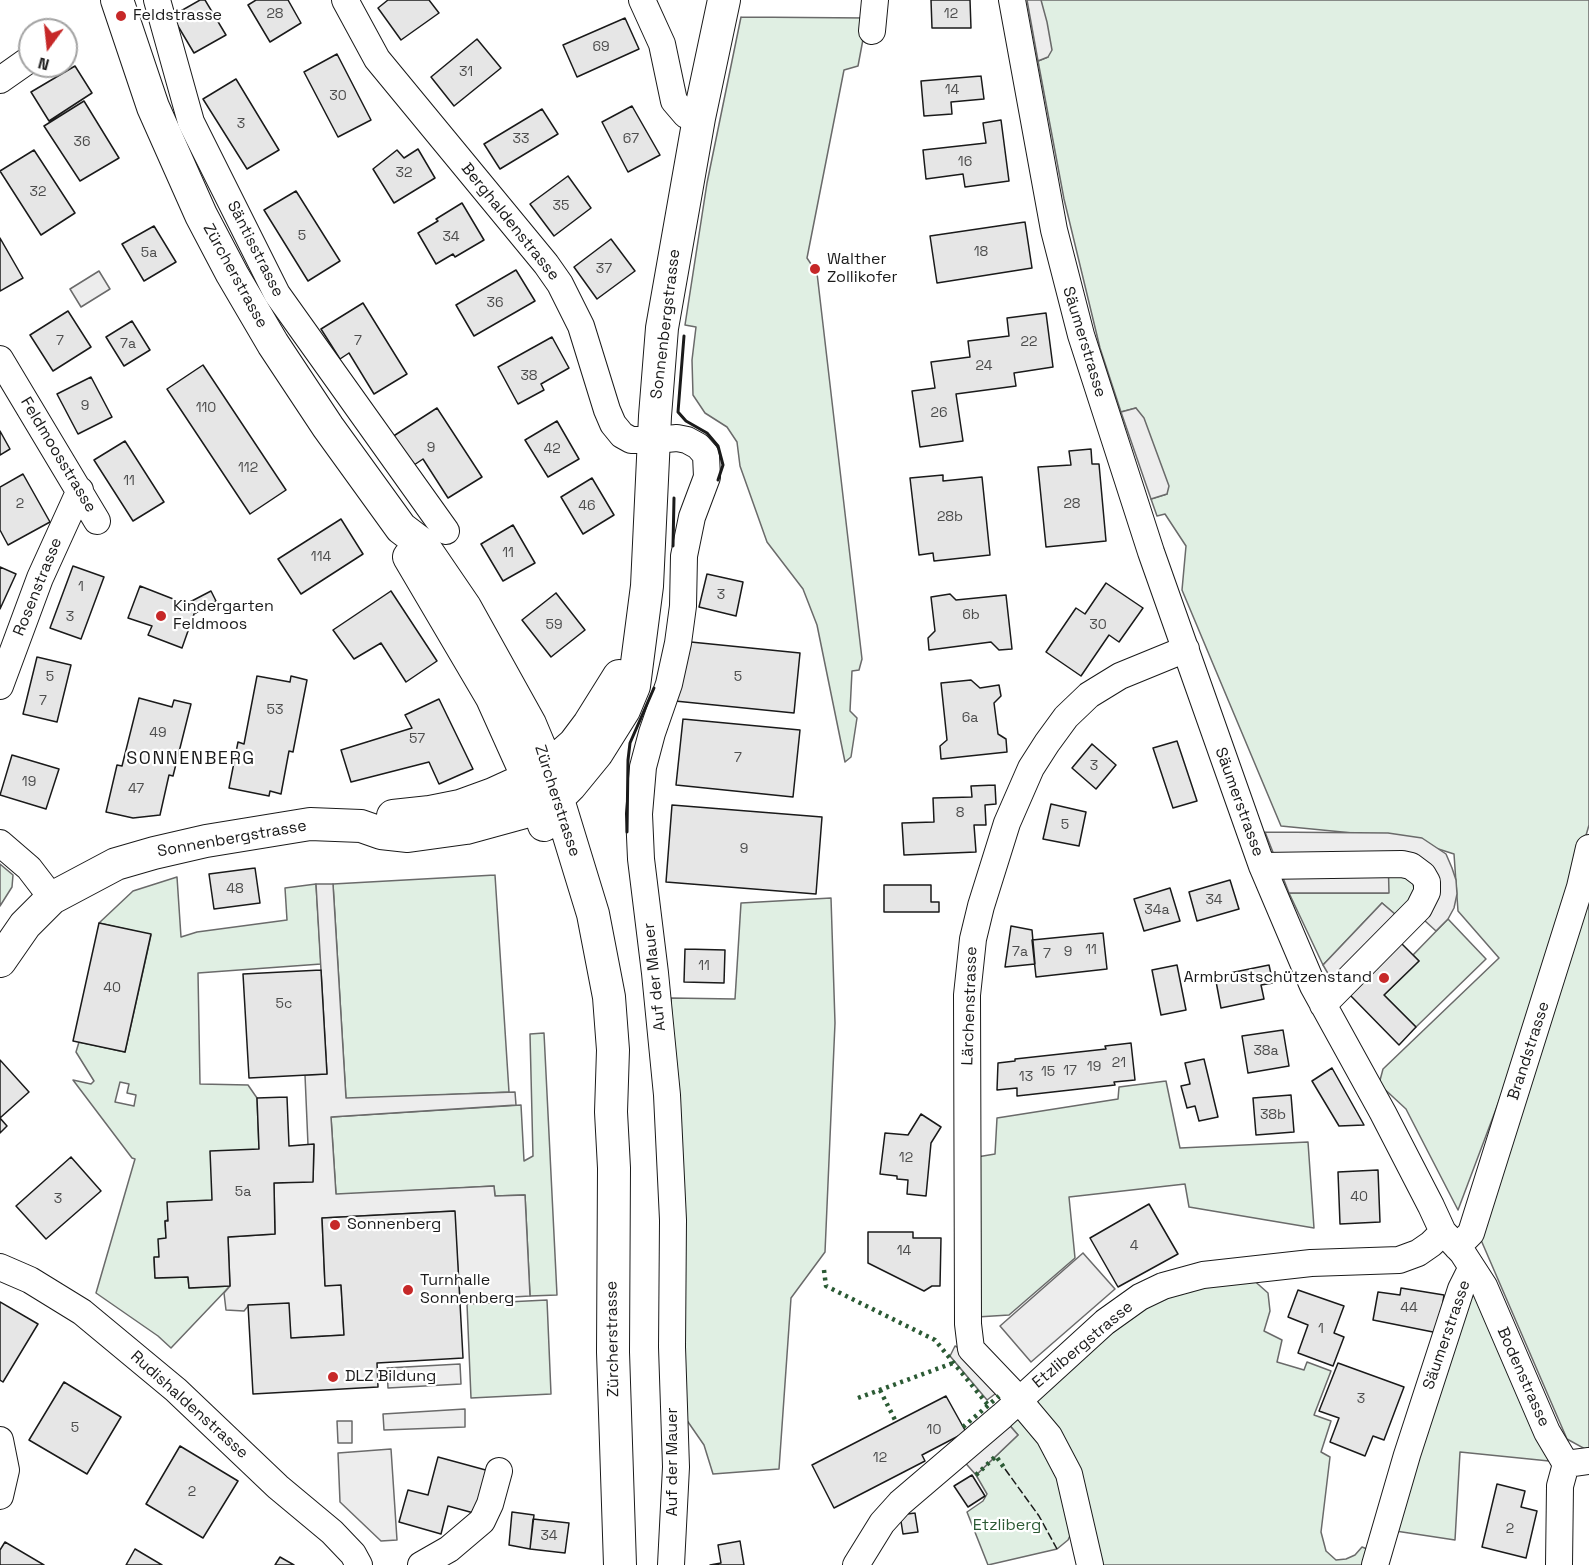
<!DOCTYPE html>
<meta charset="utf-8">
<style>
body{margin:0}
#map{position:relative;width:1589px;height:1565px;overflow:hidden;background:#fff;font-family:"Space Grotesk",sans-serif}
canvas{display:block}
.north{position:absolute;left:18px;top:18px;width:60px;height:60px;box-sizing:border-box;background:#fff;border:2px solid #a3a3a3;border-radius:50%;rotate:195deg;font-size:16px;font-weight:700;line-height:24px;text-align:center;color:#1a1a1a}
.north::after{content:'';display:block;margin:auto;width:21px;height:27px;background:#c62828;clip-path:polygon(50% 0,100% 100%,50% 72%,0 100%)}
</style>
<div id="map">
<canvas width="1589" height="1565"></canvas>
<div class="north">N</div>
</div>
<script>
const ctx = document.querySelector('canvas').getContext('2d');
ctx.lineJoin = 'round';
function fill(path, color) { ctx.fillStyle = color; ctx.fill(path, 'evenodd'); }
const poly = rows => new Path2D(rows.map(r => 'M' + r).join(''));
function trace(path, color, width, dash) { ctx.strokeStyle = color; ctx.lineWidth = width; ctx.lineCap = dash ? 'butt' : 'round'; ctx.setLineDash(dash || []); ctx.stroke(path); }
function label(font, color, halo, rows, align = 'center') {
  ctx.font = font + ' "Space Grotesk",sans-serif'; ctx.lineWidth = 4.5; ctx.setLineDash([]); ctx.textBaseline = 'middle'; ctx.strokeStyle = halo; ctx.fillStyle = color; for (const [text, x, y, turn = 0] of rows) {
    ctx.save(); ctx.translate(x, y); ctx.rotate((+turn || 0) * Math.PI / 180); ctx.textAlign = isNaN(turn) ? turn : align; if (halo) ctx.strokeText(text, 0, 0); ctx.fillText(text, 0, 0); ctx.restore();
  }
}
const green = poly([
 [1041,0,1589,0,1589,825,1542,987,1458,1210,1406,1109,1379,1084,1383,1069,1499,958,1458,911,1454,854,1404,838,1281,826,1182,590,1186,546,1165,514,1157,516,1151,499,1167,494,1136,408,1121,412,1100,348,1064,199,1038,61,1048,57,1041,0],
 [741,17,867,18,858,66,844,70,807,258,817,273,862,659,859,670,852,671,850,711,857,718,851,757,845,762,817,625,803,589,767,542,740,466,737,442,727,427,705,413,693,395,692,360,696,327,685,325,707,183,741,17],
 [0,864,13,875,12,887,0,906,0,864],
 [1388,873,1401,874,1413,882,1414,890,1410,899,1396,915,1382,903,1323,965,1289,893,1388,893,1388,873],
 [495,875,509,1092,346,1099,333,884,495,875],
 [177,877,181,937,197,932,287,920,285,888,316,884,321,964,198,973,200,1084,248,1085,257,1098,259,1149,212,1200,165,1221,166,1238,159,1257,154,1258,155,1278,188,1277,189,1288,230,1286,171,1348,158,1336,96,1293,135,1159,132,1158,73,1080,91,1084,94,1081,76,1052,79,1042,125,1052,151,935,99,923,133,891,177,877],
 [120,1082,129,1084,127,1093,136,1095,134,1106,115,1102,120,1082],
 [1589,890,1589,1451,1567,1439,1481,1240,1589,890],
 [831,898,835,1023,825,1252,791,1298,779,1469,713,1474,704,1445,686,1419,671,998,735,999,741,903,831,898],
 [1448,919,1486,959,1416,1027,1384,995,1419,961,1413,955,1448,919],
 [544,1033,557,1295,530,1296,525,1195,495,1196,494,1186,336,1195,331,1117,521,1105,524,1161,533,1156,530,1034,544,1033],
 [1166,1081,1180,1148,1308,1142,1314,1228,1189,1207,1185,1184,1069,1197,1075,1258,1009,1315,977,1317,977,1157,995,1154,997,1118,1118,1099,1119,1087,1166,1081],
 [1250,1277,1268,1293,1270,1311,1264,1331,1282,1340,1277,1362,1304,1370,1307,1362,1331,1371,1314,1415,1331,1421,1321,1452,1330,1457,1321,1532,1326,1551,1336,1560,1346,1559,1355,1555,1362,1547,1367,1549,1364,1565,1096,1565,1036,1400,1040,1389,1161,1295,1250,1277],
 [1473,1293,1479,1297,1549,1461,1460,1452,1455,1540,1389,1530,1473,1293],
 [547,1300,551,1394,471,1398,467,1304,547,1300],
 [1021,1418,1052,1458,1073,1529,1068,1540,1057,1549,988,1565,967,1512,983,1501,987,1494,976,1475,1018,1435,1005,1420,1021,1418]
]);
fill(green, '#e0efe3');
trace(green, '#6a6a6a', 1.5);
const parking = poly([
 [1027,0,1041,0,1047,22,1052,50,1048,57,1038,61,1027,0],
 [99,271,110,289,81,307,70,289,99,271],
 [1136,408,1144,418,1169,486,1167,494,1151,499,1121,412,1136,408],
 [1265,832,1388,833,1422,838,1446,854,1452,868,1456,880,1457,894,1454,908,1448,919,1436,931,1424,920,1435,903,1388,854,1389,893,1289,893,1265,832],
 [316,884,333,884,346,1098,515,1092,516,1105,331,1117,336,1194,494,1186,495,1196,525,1195,530,1296,460,1300,454,1211,322,1218,325,1285,341,1285,344,1335,291,1338,249,1305,244,1311,226,1310,224,1293,230,1286,228,1237,275,1234,274,1183,313,1181,314,1145,308,1145,305,1075,327,1074,316,884],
 [1382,903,1396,915,1333,982,1323,965,1382,903],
 [1083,1253,1115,1289,1031,1362,1000,1326,1083,1253],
 [955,1346,965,1351,999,1391,987,1400,950,1356,955,1346],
 [460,1364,461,1384,388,1388,387,1368,460,1364],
 [465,1409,465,1427,384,1430,383,1414,465,1409],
 [1005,1420,1018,1435,976,1475,961,1458,1005,1420],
 [337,1421,352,1421,352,1443,338,1443,337,1421],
 [391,1449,397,1540,381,1541,340,1502,338,1453,391,1449]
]);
fill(parking, '#ededed');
trace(parking, '#6a6a6a', 1.5);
const building = poly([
 [200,0,205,0,226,35,194,53,172,16,200,0],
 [256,0,288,0,301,23,270,42,248,5,256,0],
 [388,0,429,0,439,13,401,40,378,8,388,0],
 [931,0,970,0,971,28,932,28,931,0],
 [625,18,639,49,577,77,563,45,625,18],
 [477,39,501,68,454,106,431,77,477,39],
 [337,54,371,120,338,137,304,72,337,54],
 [75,66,92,93,49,121,31,92,75,66],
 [981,76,984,99,951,102,952,114,924,116,921,81,981,76],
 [236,79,279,150,247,169,203,99,236,79],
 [84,101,119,158,80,181,44,126,84,101],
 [632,106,660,155,628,172,602,122,632,106],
 [542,109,558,134,500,169,484,144,542,109],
 [1001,120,1009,181,965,187,963,174,926,179,923,150,986,143,983,123,1001,120],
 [418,149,435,178,394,203,373,169,397,150,404,158,418,149],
 [34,150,75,213,41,235,0,171,34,150],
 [568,176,591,208,554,236,530,204,568,176],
 [296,191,340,261,308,281,264,210,296,191],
 [462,203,484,240,455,257,453,254,436,264,418,233,438,221,436,219,462,203],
 [1025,222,1032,268,937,283,930,236,1025,222],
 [154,226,176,262,144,281,122,244,154,226],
 [0,238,23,278,0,291,0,238],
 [611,239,635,271,597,299,574,267,611,239],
 [516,270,535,301,474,336,456,305,516,270],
 [363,303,407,374,374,394,349,353,340,359,321,329,363,303],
 [68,311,91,347,53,371,30,335,68,311],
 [1046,313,1053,367,1014,373,1016,386,956,394,963,441,920,447,912,391,935,388,931,362,970,357,968,341,1009,336,1007,318,1046,313],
 [132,321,150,350,124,366,106,337,132,321],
 [552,337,569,368,541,384,544,390,518,404,498,367,552,337],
 [203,365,286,490,250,514,167,389,203,365],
 [91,377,112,417,78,434,57,394,91,377],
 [437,408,482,477,448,498,423,459,411,467,392,437,437,408],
 [557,421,579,459,548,477,525,440,557,421],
 [0,431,10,449,0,455,0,431],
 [125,441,164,502,133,521,94,460,125,441],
 [1091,449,1092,464,1099,464,1106,541,1046,547,1038,467,1071,465,1069,451,1091,449],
 [23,474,50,522,8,545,0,530,0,487,23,474],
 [943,475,943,481,982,477,990,555,934,561,933,553,919,555,910,478,943,475],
 [592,478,614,515,583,534,561,497,592,478],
 [341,519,363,554,301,594,278,559,341,519],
 [513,525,535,563,503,581,481,544,513,525],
 [73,566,104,577,81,639,50,628,73,566],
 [0,567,16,574,0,609,0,567],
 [707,574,743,582,736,616,699,607,707,574],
 [1106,583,1143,608,1119,642,1109,635,1081,676,1046,652,1076,608,1085,614,1106,583],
 [140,586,186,604,211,591,216,601,194,614,182,648,148,635,152,626,128,618,140,586],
 [391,591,437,661,406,682,381,643,354,659,333,630,391,591],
 [556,593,585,630,551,657,522,620,556,593],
 [950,594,956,600,1006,595,1012,649,999,650,991,642,929,650,928,638,935,631,931,597,950,594],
 [681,641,800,653,794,713,675,701,681,641],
 [37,657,71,665,57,722,23,714,37,657],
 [257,676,290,682,291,676,307,680,293,752,289,751,281,794,270,791,269,796,229,788,238,742,244,744,257,676],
 [971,680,980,688,999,685,1001,696,994,703,998,734,1006,739,1007,752,941,759,940,746,947,740,941,683,971,680],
 [139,698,172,707,174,700,191,704,173,776,169,775,160,815,133,818,106,812,117,765,122,766,139,698],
 [439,699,473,769,439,784,429,762,351,782,341,750,412,728,405,715,439,699],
 [683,719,800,730,793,797,676,785,683,719],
 [1177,741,1197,801,1173,808,1153,748,1177,741],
 [1092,744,1116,765,1096,789,1072,768,1092,744],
 [12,755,59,769,46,809,0,795,12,755],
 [995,785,996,804,985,805,986,825,974,825,976,852,904,855,902,823,934,822,933,798,972,797,971,786,995,785],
 [1051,804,1086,812,1079,846,1043,839,1051,804],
 [672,805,822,817,816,894,666,882,672,805],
 [255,868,260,903,214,909,209,874,255,868],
 [1230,880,1239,909,1197,921,1189,892,1230,880],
 [884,885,931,885,931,902,939,902,939,912,884,912,884,885],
 [1170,888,1180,921,1144,931,1134,899,1170,888],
 [99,923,151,934,125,1052,73,1041,99,923],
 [1011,926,1032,930,1035,964,1005,967,1011,926],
 [1103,933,1107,969,1036,977,1032,940,1103,933],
 [1401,943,1419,961,1384,995,1416,1027,1399,1045,1349,994,1401,943],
 [685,949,725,950,724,983,684,982,685,949],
 [1177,965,1186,1010,1161,1015,1152,970,1177,965],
 [1269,965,1273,983,1261,985,1264,999,1221,1008,1215,976,1269,965],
 [321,970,327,1074,249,1078,243,974,321,970],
 [1283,1030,1289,1066,1248,1073,1242,1036,1283,1030],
 [1131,1043,1135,1080,1114,1082,1115,1085,1017,1096,1017,1088,997,1090,998,1063,1015,1061,1015,1059,1106,1049,1105,1046,1131,1043],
 [1204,1059,1218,1117,1199,1121,1195,1106,1187,1108,1181,1086,1190,1084,1185,1063,1204,1059],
 [0,1060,29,1092,0,1118,7,1126,0,1133,0,1060],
 [1332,1068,1364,1125,1339,1126,1312,1081,1332,1068],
 [1291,1095,1294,1132,1256,1135,1253,1098,1291,1095],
 [287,1097,289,1146,314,1144,313,1182,274,1183,275,1234,228,1237,230,1286,189,1288,188,1277,155,1278,154,1257,159,1257,158,1239,166,1238,165,1221,168,1221,167,1202,212,1200,210,1151,259,1149,257,1098,287,1097],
 [921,1114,941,1127,931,1143,926,1196,907,1194,908,1180,897,1179,897,1176,880,1174,885,1133,908,1135,921,1114],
 [71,1157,101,1191,46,1239,16,1206,71,1157],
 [1378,1170,1380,1222,1340,1224,1338,1172,1378,1170],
 [1149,1204,1178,1254,1118,1287,1090,1238,1149,1204],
 [455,1211,463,1358,377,1363,378,1387,253,1394,248,1305,289,1303,291,1338,344,1335,341,1285,325,1286,322,1218,455,1211],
 [868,1232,913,1232,913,1238,941,1238,940,1286,932,1286,924,1291,868,1263,868,1232],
 [1401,1288,1444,1295,1438,1333,1373,1320,1378,1292,1400,1295,1401,1288],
 [1298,1290,1344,1306,1334,1333,1344,1337,1333,1366,1298,1353,1308,1325,1288,1317,1298,1290],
 [0,1302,38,1324,3,1382,0,1380,0,1302],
 [1338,1363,1404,1387,1384,1440,1373,1436,1365,1456,1330,1442,1339,1418,1319,1411,1338,1363],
 [64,1382,121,1417,87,1474,29,1440,64,1382],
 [946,1396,966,1432,922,1455,925,1461,834,1508,812,1465,946,1396],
 [180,1446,238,1481,203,1538,146,1504,180,1446],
 [438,1457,493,1472,481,1515,448,1506,441,1534,399,1522,408,1490,428,1495,438,1457],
 [972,1475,985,1496,968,1507,954,1486,972,1475],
 [1497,1484,1525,1491,1521,1507,1537,1511,1526,1558,1482,1547,1497,1484],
 [512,1512,534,1515,530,1549,509,1545,512,1512],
 [915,1513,918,1532,903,1534,900,1515,915,1513],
 [533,1519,569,1523,565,1553,530,1549,533,1519],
 [740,1541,744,1565,710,1565,721,1563,718,1545,740,1541],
 [5,1542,44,1565,0,1565,0,1550,5,1542],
 [135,1549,162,1565,126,1565,135,1549],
 [280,1557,294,1565,275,1565,280,1557]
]);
fill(building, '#e6e6e6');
trace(building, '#1a1a1a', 1.5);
const minor = poly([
 [157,0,191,122,277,294,446,531],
 [345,0,377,59,546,264,560,284,581,326,607,410,613,424,622,435,631,440,655,440,677,438,687,440,698,446,706,455,707,477,692,517,684,556,683,606,678,643,669,684,652,733,643,767,639,814,641,859,655,973,667,1095,673,1220,672,1347,676,1467,671,1565],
 [642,0,662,44,674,101,686,115,699,118],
 [1012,0,1054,230,1081,335,1151,552,1262,866,1313,986,1383,1113,1431,1206,1443,1232,1462,1252,1484,1286,1547,1432,1566,1464],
 [872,31,875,0],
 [0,80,30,59],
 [0,359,97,521],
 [0,686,40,578,80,490],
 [0,843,29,868,52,898],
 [1262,866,1402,864,1411,866,1423,875,1427,882,1427,892,1419,908,1323,1005],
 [1457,1247,1471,1233,1580,887,1589,848],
 [0,1267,30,1280,82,1312,176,1390,278,1487,332,1532,353,1554,359,1565],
 [0,1440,6,1470,0,1496],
 [1566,1464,1589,1461],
 [421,1565,449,1549,482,1521,490,1504,499,1471],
 [856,1565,882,1523,900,1503,1002,1416,1105,1322,1140,1297,1163,1286,1203,1275,1311,1263,1399,1260,1418,1253,1431,1244,1443,1232],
 [1090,1565,1069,1474,1049,1436,1012,1392,971,1349,968,1324,967,995,973,939,981,906,1007,823,1031,768,1047,743,1066,717,1089,695,1120,676,1186,649],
 [1375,1565,1407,1455,1461,1289,1471,1269],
 [1559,1565,1560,1486,1566,1464]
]);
const major = poly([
 [117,0,153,107,201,215,232,274,273,344,328,427,401,528,422,544,465,607,530,724,548,767,593,914,609,997,613,1050,611,1112,614,1168,613,1352,620,1565],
 [409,557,492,698,528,778,544,825],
 [393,816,430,812,460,806,493,794,528,778,548,767,574,744,589,724,619,676],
 [0,961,25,925,52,898,116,864,154,853,206,841,310,824,361,826,381,833,408,836,466,828,528,811,558,798,570,786,597,753,624,710,634,686,647,586,655,416,662,328,699,118,724,0]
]);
trace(minor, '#1a1a1a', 28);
trace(major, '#1a1a1a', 34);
trace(minor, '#fff', 26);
trace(major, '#fff', 32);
trace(poly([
 [824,1270,826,1286,935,1340,988,1405],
 [880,1390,896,1422],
 [858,1398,953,1363],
 [963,1427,999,1396],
 [976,1475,996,1456,1005,1469]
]), '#2b5a34', 4.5, [3, 4.5]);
trace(poly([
 [1005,1469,1039,1516,1057,1549]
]), '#1a1a1a', 1.5, [8, 3]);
trace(poly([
 [684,336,678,412,686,421,707,433,718,446,723,465,718,480],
 [673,546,674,498],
 [627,832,628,760,630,743,654,688]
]), '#1a1a1a', 3);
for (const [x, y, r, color] of [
 [121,16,6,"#c62828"],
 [815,269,6,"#c62828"],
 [161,616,6,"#c62828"],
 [1384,978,6,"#c62828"],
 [335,1225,6,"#c62828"],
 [408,1290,6,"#c62828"],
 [333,1377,6,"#c62828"]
]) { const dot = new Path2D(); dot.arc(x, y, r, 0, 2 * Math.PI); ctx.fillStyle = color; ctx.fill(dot); trace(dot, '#fff', 2); }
label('14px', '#4d4d4d', null, [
 ["28",275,14],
 ["12",951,14],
 ["69",601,47],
 ["31",466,72],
 ["14",952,90],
 ["30",338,96],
 ["3",241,124],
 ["33",521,139],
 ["67",631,139],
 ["36",82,142],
 ["16",965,162],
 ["32",404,173],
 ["32",38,192],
 ["35",561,206],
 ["5",302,236],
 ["34",451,237],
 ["18",981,252],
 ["5a",149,253],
 ["37",604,269],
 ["36",495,303],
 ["7",60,341],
 ["7",358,341],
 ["22",1029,342],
 ["7a",128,344],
 ["24",984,366],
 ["38",529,376],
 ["9",85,406],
 ["110",206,408],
 ["26",939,413],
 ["9",431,448],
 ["42",552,449],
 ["112",248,468],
 ["11",129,481],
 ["2",20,504],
 ["28",1072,504],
 ["46",587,506],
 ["28b",950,517],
 ["11",508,553],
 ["114",321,557],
 ["1",81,587],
 ["3",721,595],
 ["6b",971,615],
 ["3",70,617],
 ["59",554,625],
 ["30",1098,625],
 ["5",50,677],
 ["5",738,677],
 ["7",43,701],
 ["53",275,710],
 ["6a",970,718],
 ["49",158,733],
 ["57",417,739],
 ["7",738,758],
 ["3",1094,766],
 ["19",29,782],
 ["47",136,789],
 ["8",960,813],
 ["5",1065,825],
 ["9",744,849],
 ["48",235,889],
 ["34",1214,900],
 ["34a",1157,910],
 ["11",1091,950],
 ["7a",1020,952],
 ["9",1068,952],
 ["7",1047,954],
 ["11",704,966],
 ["40",112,988],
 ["5c",284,1004],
 ["38a",1266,1051],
 ["21",1119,1063],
 ["19",1094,1067],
 ["17",1070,1071],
 ["15",1048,1072],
 ["13",1026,1077],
 ["38b",1273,1115],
 ["12",906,1158],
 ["5a",243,1192],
 ["40",1359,1197],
 ["3",58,1199],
 ["4",1134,1246],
 ["14",904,1251],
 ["44",1409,1308],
 ["1",1321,1329],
 ["3",1361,1399],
 ["5",75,1428],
 ["10",934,1430],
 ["12",880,1458],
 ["2",192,1492],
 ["2",1510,1529],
 ["34",549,1536]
]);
label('16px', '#1a1a1a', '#fff', [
 ["Feldstrasse",133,16],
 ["Walther",827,260],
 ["Zollikofer",827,278],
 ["Kindergarten",173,607],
 ["Feldmoos",173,625],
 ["Armbrustschützenstand",1372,978,"right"],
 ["Sonnenberg",347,1225],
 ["Turnhalle",420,1281],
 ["Sonnenberg",420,1299],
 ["DLZ Bildung",345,1377]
], 'left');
label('16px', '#1a1a1a', '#fff', [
 ["Berghaldenstrasse",510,222,51],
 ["Säntisstrasse",255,249,63],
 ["Zürcherstrasse",235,276,61],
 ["Sonnenbergstrasse",666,324,-83],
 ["Säumerstrasse",1084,342,73],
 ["Feldmoosstrasse",58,455,59],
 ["Rosenstrasse",38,587,-68],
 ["Zürcherstrasse",557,801,72],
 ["Säumerstrasse",1239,802,70],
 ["Sonnenbergstrasse",232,839,-10],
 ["Auf der Mauer",655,977,-96],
 ["Lärchenstrasse",970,1006,-88],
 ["Brandstrasse",1529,1051,-72],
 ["Säumerstrasse",1447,1335,-71],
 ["Zürcherstrasse",613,1339,-91],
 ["Etzlibergstrasse",1083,1345,-40],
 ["Bodenstrasse",1523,1377,66],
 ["Rudishaldenstrasse",189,1405,42],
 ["Auf der Mauer",673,1462,-90]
]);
label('16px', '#2b5a34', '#fff', [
 ["Etzliberg",1007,1526]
]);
ctx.letterSpacing = '1.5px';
label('18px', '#1a1a1a', '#fff', [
 ["SONNENBERG",191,759]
]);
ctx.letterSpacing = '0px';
</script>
